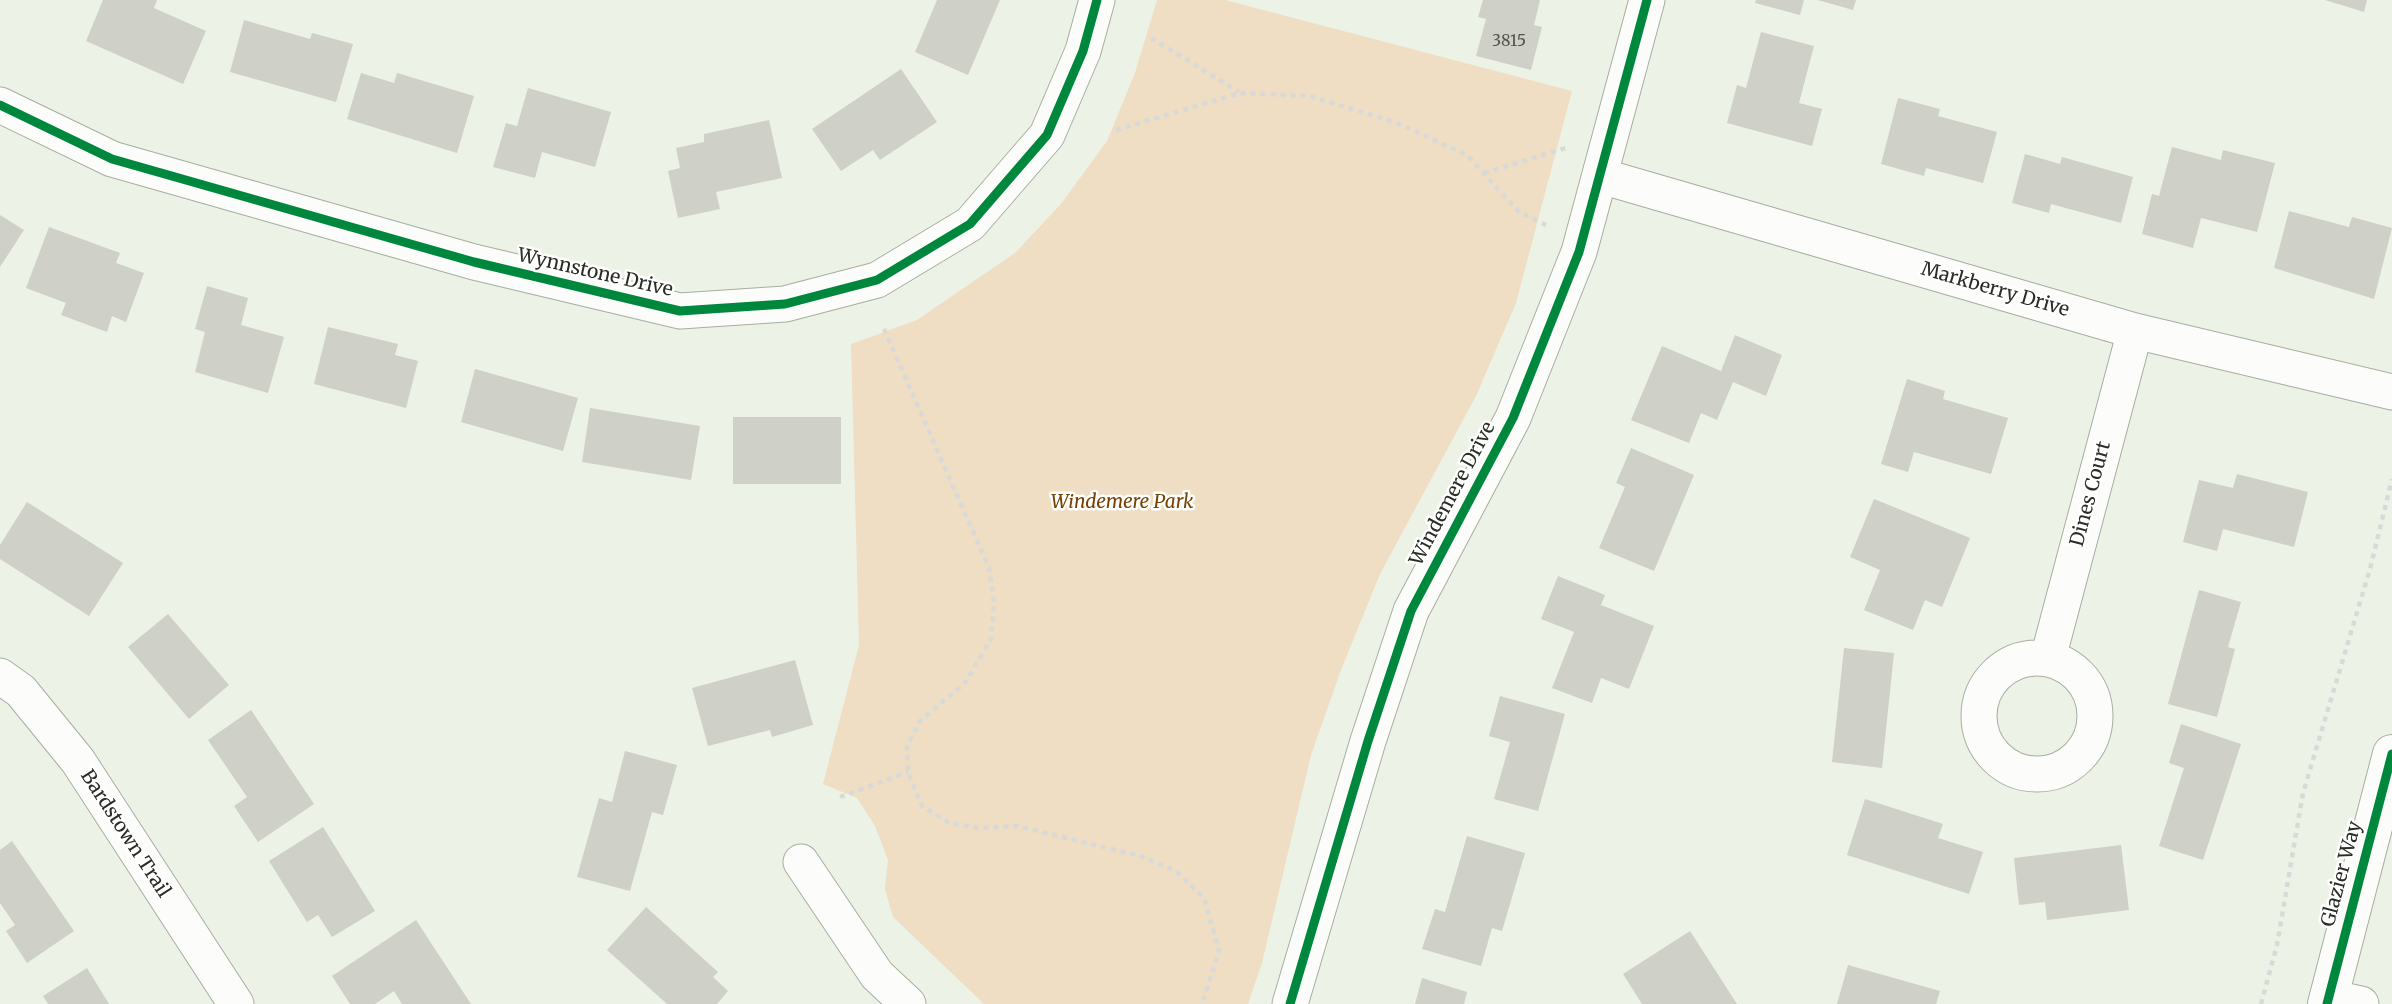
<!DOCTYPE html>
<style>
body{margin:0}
canvas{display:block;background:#ecf2e6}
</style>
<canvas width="2392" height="1004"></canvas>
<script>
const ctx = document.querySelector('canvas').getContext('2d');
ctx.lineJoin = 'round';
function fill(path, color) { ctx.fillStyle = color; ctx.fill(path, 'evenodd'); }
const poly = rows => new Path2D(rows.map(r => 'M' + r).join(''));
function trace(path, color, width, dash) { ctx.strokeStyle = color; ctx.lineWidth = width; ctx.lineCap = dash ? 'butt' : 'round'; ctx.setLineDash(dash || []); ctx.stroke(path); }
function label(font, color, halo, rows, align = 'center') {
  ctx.font = font + ' Merriweather,serif'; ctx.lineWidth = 5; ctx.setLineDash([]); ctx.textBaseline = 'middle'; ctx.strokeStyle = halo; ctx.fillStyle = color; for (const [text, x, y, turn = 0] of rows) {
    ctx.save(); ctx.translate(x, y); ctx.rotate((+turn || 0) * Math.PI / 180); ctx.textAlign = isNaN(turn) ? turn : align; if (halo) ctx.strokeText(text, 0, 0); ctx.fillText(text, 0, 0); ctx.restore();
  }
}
fill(poly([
 [1157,0,1225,0,1572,91,1516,303,1476,396,1380,574,1341,670,1311,755,1262,963,1248,1004,984,1004,893,917,885,889,888,860,875,826,857,798,823,784,859,645,851,344,917,320,1015,253,1061,204,1107,141,1135,73]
]), '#efddc4');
fill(poly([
 [103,0,157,0,154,8,206,31,183,84,86,41],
 [937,0,1000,0,968,75,915,52],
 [1483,0,1540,0,1534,25,1542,27,1531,70,1476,56,1486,19,1478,17],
 [1756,0,1804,0,1800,15,1755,3],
 [1818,0,1856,0,1853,10],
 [2325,0,2367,0,2364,12],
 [244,20,310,39,312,33,353,44,336,102,230,72],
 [1761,32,1814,46,1799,103,1822,109,1812,146,1727,123,1737,85,1746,88],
 [901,69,937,122,880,160,873,150,841,171,812,129],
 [361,73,394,83,397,73,474,96,457,153,347,119],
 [528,88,611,112,595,167,542,152,535,178,493,167,506,123,517,126],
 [1898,98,1940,109,1938,116,1997,132,1983,183,1926,168,1924,176,1881,164],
 [769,120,782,178,716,192,720,209,678,218,668,171,680,168,676,148,704,142,704,134],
 [2172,147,2221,160,2223,150,2275,163,2257,232,2201,218,2193,248,2142,234,2152,194,2159,196],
 [2025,154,2060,164,2062,157,2133,177,2121,223,2051,204,2049,213,2012,203],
 [2289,211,2349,227,2352,217,2392,228,2374,299,2274,268],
 [0,215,24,230,0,267],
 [49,227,120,253,116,263,144,273,126,322,112,316,107,332,61,315,66,303,26,288],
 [207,286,248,298,241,325,284,337,268,393,195,372,205,332,195,329],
 [328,327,398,344,395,355,418,361,406,408,314,384],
 [1735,335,1782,355,1766,396,1733,382,1717,420,1701,413,1689,443,1631,420,1662,346,1721,371],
 [475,369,578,398,563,451,461,422],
 [1907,379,1945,391,1943,399,2008,418,1991,474,1914,452,1908,472,1881,464],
 [590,408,700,426,691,480,582,462],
 [733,417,841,417,841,484,733,484],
 [1631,448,1694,475,1654,571,1599,548,1625,487,1616,483],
 [2237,474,2308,492,2294,547,2223,529,2217,551,2183,542,2199,480,2233,488],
 [1874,499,1970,538,1942,607,1925,600,1913,630,1864,610,1880,570,1850,557],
 [27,502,123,563,89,616,0,559,0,545],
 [1558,576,1605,595,1601,605,1654,626,1629,689,1601,678,1592,703,1552,688,1574,632,1541,619],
 [2199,590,2241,602,2228,647,2235,649,2217,717,2168,704],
 [168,614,229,685,189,719,128,647],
 [1844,648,1894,653,1882,768,1832,762],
 [795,660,813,725,772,737,770,730,708,746,692,688],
 [1500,696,1565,714,1538,811,1494,799,1510,742,1489,736],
 [251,710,314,804,258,842,234,806,247,797,208,740],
 [2181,724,2241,744,2203,860,2159,846,2184,768,2169,763],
 [625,751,677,765,663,815,652,812,630,891,577,877,599,798,612,802],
 [1865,799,1943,824,1938,838,1983,852,1969,894,1847,855],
 [323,827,375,911,332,937,318,915,307,922,269,861],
 [1467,836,1525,853,1502,931,1492,928,1481,966,1422,949,1435,909,1445,912],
 [12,841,74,931,27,963,6,931,15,925,0,903,0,850],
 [2121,845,2129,910,2047,920,2045,902,2019,905,2014,858],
 [646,907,718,972,713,977,728,991,717,1004,667,1004,607,950],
 [416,920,471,1004,402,1004,394,991,375,1004,350,1004,332,976],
 [1690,931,1737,1004,1642,1004,1623,974],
 [1848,965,1940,991,1936,1004,1837,1004],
 [87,968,109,1004,48,1004,43,996],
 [1422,978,1467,992,1464,1004,1415,1004]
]), '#cfd0c7');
const street = poly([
 [0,105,112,159,474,262,680,311,785,304,877,280,970,224,1047,135,1083,51,1097,0],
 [1601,176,2135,331,2392,392],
 '1979 716a58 58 0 1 1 116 0a58 58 0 1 1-116 0Z',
 [2048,658,2135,331],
 [0,676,21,691,78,761,236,1004],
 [801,862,877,975,908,1004],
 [2329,997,2361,1004],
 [1290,1004,1368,741,1411,611,1513,418,1579,252,1647,0]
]);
const secondary = poly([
 [2327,1004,2392,754]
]);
trace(street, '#a8ada3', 37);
trace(secondary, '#a8ada3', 40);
trace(poly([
 [1151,38,1239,92],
 [1116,130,1240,93,1309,96,1395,122,1467,155,1519,212,1546,225],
 [1484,173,1569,147],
 [884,329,989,568,994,602,991,639,965,683,920,721,907,747,908,772,922,806,948,822,977,828,1017,826,1140,856,1176,871,1204,898,1219,951,1202,1004],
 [840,797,908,772],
 [2261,1004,2277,945,2303,793,2370,569,2392,479]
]), '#d8dad7', 4.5, [5, 5]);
trace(street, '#fcfdfb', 35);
trace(secondary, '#fcfdfb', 38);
trace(poly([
 [0,105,112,159,474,262,680,311,785,304,877,280,970,224,1047,135,1083,51,1097,0],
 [1290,1004,1368,741,1411,611,1513,418,1579,252,1647,0],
 [2327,1004,2392,754]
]), '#00873e', 9);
label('16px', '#52564d', null, [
 ["3815",1509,41]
]);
label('19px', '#292d24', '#fff', [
 ["Wynnstone Drive",595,273,13],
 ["Markberry Drive",1995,290,16],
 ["Windemere Drive",1453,494,-62],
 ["Dines Court",2091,494,-75],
 ["Bardstown Trail",125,834,57],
 ["Glazier Way",2342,874,-75]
]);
label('italic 19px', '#754202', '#fff', [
 ["Windemere Park",1122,503]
]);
</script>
